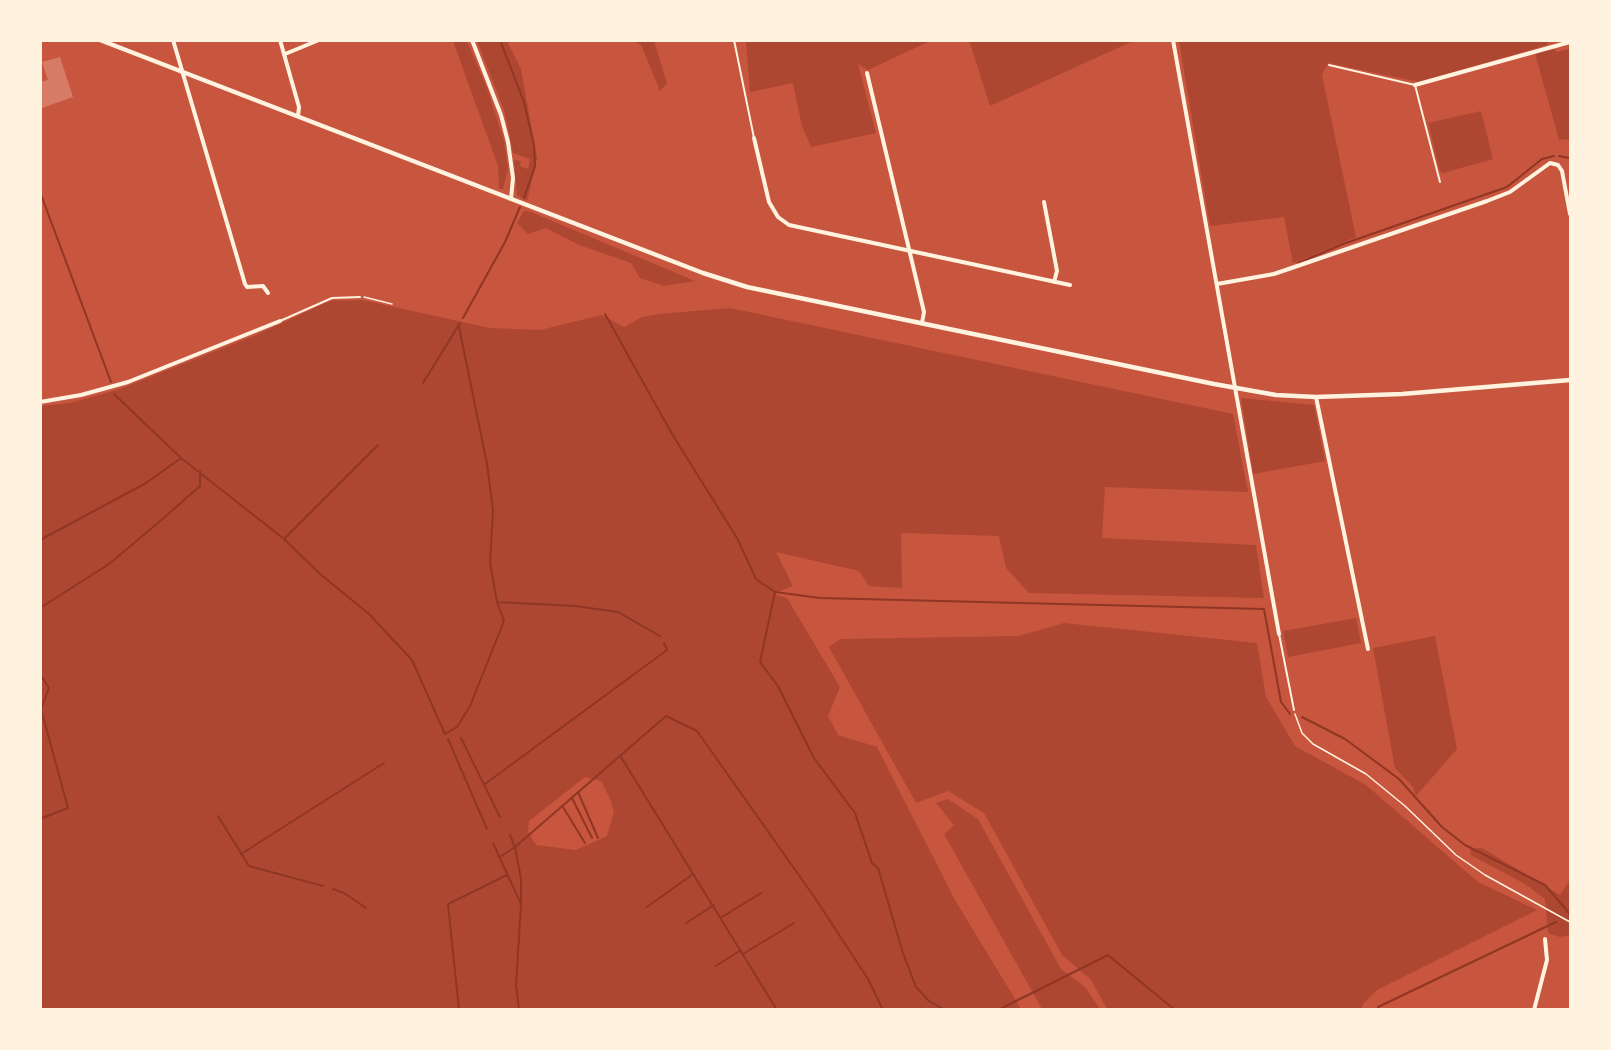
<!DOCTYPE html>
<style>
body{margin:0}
#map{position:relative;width:1611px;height:1050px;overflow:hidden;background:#c8553d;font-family:"Open Sans",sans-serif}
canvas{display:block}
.frame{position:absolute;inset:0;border:42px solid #fff3e0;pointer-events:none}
</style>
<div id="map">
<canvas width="1611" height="1050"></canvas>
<div class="frame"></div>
</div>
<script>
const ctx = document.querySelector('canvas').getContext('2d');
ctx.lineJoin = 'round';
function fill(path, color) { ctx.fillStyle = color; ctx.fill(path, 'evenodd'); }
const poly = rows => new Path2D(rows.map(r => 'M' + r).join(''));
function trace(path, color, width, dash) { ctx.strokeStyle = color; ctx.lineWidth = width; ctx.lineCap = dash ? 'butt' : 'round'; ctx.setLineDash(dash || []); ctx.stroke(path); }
fill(poly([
 [969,40,1133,40,1133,41,990,106],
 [453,41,467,41,487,88,504,141,508,169,503,189,499,189,498,166],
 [477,41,507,41,521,69,537,158,527,201,517,195,514,160,521,161,520,166,528,169,530,159,513,153,504,110],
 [633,41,654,41,667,83,660,91,641,45],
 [746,41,930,41,868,70,858,64,876,133,811,147,802,126,793,83,750,92],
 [1179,41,1179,40,1549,41,1547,45,1419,82,1328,63,1322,75,1356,237,1293,263,1284,217,1210,226],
 [1554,49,1557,52,1570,49,1570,139,1559,140,1535,53],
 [1481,111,1493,159,1443,173,1440,172,1428,123],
 [524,211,531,212,695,281,664,286,640,278,631,263,579,245,546,228,528,234,517,223],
 [362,300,490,328,540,330,602,315,624,327,642,317,659,314,730,308,1233,414,1248,492,1105,487,1102,538,1256,545,1264,598,1029,593,1006,568,999,536,901,533,902,588,869,586,859,571,776,552,793,586,773,594,787,598,840,687,828,716,838,735,877,747,955,900,1021,1009,41,1009,41,406,70,403,117,390,256,335,330,301],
 [585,777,601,781,610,799,614,812,607,836,576,850,536,845,528,832,529,821],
 [1241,398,1314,405,1325,461,1253,474],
 [1356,618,1361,643,1288,657,1283,631],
 [1064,623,1257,643,1266,697,1295,746,1366,785,1478,882,1537,910,1377,990,1363,1004,1362,1009,1107,1009,1091,980,1062,955,984,813,948,791,916,803,829,647,840,639,1019,636],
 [1435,636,1457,749,1416,796,1413,787,1395,768,1373,648],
 [948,799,978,819,1061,969,1085,987,1100,1009,1042,1009,944,834,954,825,936,803],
 [1482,848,1560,895,1570,880,1570,935,1560,937,1548,933,1545,899,1525,884,1471,855,1470,849]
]), '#ae4732');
trace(poly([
 [500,40,524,102,534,145,535,166,524,198],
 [1559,156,1570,158],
 [40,192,111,382],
 [1298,263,1343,244,1507,187,1542,159,1554,156],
 [605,314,672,434,737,538,756,579,775,592,760,662,778,686,814,758,855,813,872,863,878,868,903,953,916,987,929,1001,945,1010],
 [463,318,505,242,520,207],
 [423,383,460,323],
 [114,394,181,458,284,539,320,574,369,614,412,660,445,734,457,727,470,706,504,621,497,602,490,563,493,510,487,464,459,327],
 [285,538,378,445],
 [40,540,146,483,181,458],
 [775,592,820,598,1264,609,1281,702,1290,714],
 [497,602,575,606,618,612,660,636],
 [40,608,109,564,159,522,200,486,200,471],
 [40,674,49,688,41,709,68,808,40,819],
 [1302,717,1345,739,1399,779,1442,827,1465,845,1545,885,1570,914],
 [461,738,500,817],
 [448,739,487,829],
 [621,757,777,1010],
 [485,784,667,650,664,643],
 [578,792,598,838],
 [572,798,592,838],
 [563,807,585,843],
 [218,816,249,866,323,886],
 [510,835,515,847,521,879,521,902],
 [493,843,521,904,516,985,519,1010],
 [241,854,384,763],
 [500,857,515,847,666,716,697,731,815,898,868,979,883,1010],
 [333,889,344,893,366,908],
 [647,907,693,874],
 [722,917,761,893],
 [686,923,714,905],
 [743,954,794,923],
 [716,966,741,950],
 [459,1010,448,904,507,875],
 [998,1010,1108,955,1175,1010],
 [1378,1010,1378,1007,1556,922]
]), '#8f3625', 2);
fill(poly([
 [60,57,73,97,42,108,40,82,48,80,42,62]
]), '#d67c66');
trace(poly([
 [364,297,392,304],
 [1295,714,1302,733,1313,744,1366,774,1405,806,1456,855,1485,875,1570,922]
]), '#fff3e0', 1.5);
trace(poly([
 [734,40,754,138],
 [1329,65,1415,85,1440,182],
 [280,321,332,298,360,297],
 [1279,634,1294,710]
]), '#fff3e0', 2);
trace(poly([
 [173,40,245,284,247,287,263,286,268,293],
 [280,40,299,107,298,116],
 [472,40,501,115,508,142,513,178,511,199],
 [1173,40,1279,634],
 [285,54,319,40],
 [867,73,924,312,922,323],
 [1415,85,1570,42],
 [754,138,769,202,778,217,789,225,1070,285],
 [1044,202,1057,271,1054,282],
 [1217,284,1274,274,1487,201,1510,192,1550,163,1558,165,1562,171,1570,214],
 [1316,397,1368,649],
 [40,402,81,395,128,382,280,321],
 [1534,1010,1547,960,1545,939]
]), '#fff3e0', 4);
trace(poly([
 [100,40,703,273,747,287,1214,384,1276,395,1316,397,1402,394,1570,380]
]), '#fff3e0', 4.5);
</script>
